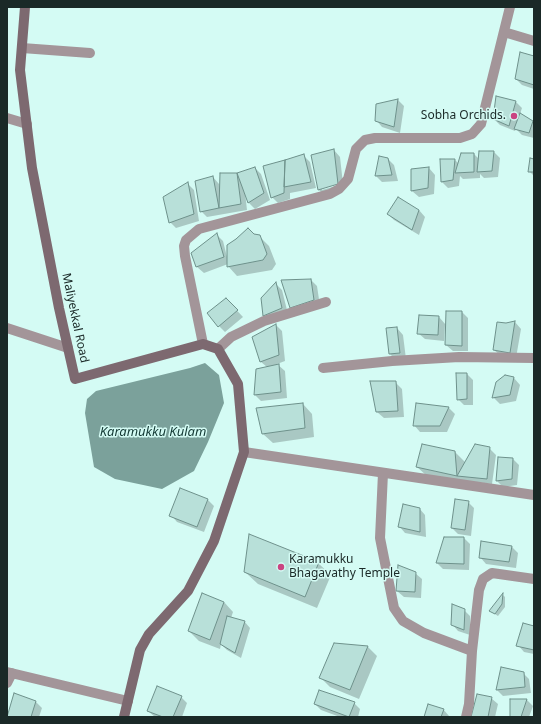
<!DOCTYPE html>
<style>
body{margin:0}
#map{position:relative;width:541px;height:724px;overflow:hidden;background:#d4fbf4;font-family:"Noto Sans",sans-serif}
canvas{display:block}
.frame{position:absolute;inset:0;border:8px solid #1a2927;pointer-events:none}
</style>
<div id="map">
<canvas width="541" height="724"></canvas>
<div class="frame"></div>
</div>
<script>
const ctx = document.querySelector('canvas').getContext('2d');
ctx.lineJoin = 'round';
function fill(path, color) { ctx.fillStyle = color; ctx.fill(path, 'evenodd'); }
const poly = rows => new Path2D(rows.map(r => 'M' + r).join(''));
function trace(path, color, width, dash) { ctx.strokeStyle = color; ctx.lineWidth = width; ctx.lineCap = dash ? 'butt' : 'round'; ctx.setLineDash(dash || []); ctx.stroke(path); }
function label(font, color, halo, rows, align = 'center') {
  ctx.font = font + ' "Noto Sans",sans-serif'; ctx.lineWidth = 3; ctx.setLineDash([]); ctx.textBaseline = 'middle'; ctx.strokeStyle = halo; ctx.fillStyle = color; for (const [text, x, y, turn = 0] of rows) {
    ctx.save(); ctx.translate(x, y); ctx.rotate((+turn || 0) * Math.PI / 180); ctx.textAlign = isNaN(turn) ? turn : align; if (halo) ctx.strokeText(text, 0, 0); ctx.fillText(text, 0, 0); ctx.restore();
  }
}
fill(poly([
 [205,363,219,375,224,403,208,442,194,471,162,489,115,479,94,467,85,413,87,399,96,391,190,368]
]), '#7ba19b');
fill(poly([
 [534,57,534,89,522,85,516,79],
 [497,97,516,102,522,108,520,114,534,123,534,138,522,135,516,129,515,131,500,125,494,119],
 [398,100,404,106,400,133,382,127,376,120,377,105],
 [334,150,340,157,343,184,343,182,322,188,322,190,343,184,325,196,319,190,312,156],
 [480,152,494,152,500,158,498,177,484,178,480,174,480,178,463,179,460,176,459,186,448,188,442,182,441,160,455,160,459,164,462,154,474,154,479,159],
 [303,155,310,162,316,188,290,193,290,199,278,203,272,197],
 [380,157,388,159,394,165,398,181,382,182,376,176],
 [534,160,534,176,530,172],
 [255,168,261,174,270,200,255,209,249,203,245,192,247,210,207,217,201,211,213,177,219,184,220,188,221,174,238,174],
 [429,168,435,175,434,194,419,197,412,191],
 [188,184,194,190,199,221,176,228,170,222],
 [419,210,425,217,419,235,394,220,388,214],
 [254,234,259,236,269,246,276,264,272,270,237,276,228,266,228,264,204,273,197,267,217,235,223,241,227,257],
 [311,280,317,286,320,306,291,307],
 [276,284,282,290,288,314,270,322,264,316],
 [226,299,243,317,225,332,219,326],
 [462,312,468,318,468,351,453,351,446,345],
 [439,317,446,325,445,325,444,341,425,339,418,333],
 [515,322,521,329,516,358,501,356,494,350,506,325],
 [276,325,282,331,285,361,277,364,285,371,287,398,261,401,255,395,267,367,261,362,253,337],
 [397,328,403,335,406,359,396,360,390,354,387,329],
 [467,374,473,380,473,405,464,405,458,399],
 [505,376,514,378,520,385,516,401,500,404,494,398],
 [395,382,402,389,404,417,384,418,377,412],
 [303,404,312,414,314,437,273,443,263,434],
 [417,404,449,408,455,414,447,432,420,432,414,425],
 [489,448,496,455,492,484,427,476,417,467,455,452,466,463],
 [513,459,519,465,517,485,503,487,497,481],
 [208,500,214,506,204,532,177,522,171,515],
 [468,502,474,508,471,536,458,534,452,528],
 [419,508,425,515,426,537,405,533,399,526],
 [464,538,470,544,469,570,443,569,437,563],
 [512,547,518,553,516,568,486,564,480,557],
 [318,563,331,575,317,608,258,584,245,572],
 [415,573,422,579,421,598,404,597,397,591],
 [503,595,505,597,505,607,498,616,490,611],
 [224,602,233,612,231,618,244,621,250,628,241,658,227,650,221,644,220,649,199,641,189,631],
 [464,610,470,616,470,635,458,631,452,624],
 [534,627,534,654,524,652,518,645],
 [368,647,377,656,359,699,330,687,321,678],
 [523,673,529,679,531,693,503,696,497,690],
 [15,695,36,702,42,708,39,717,7,717],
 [181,697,187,703,182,717,155,717,148,711],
 [491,698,498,704,495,717,472,717],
 [511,700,527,700,533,706,529,717,511,717],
 [354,703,360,709,358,717,340,717,321,710,315,704],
 [443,709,449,716,449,717,425,717]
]), '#0003');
const building = poly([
 [520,52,534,56,534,85,515,79,520,52],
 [496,96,516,101,509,126,493,119,496,96],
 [398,99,394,127,375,121,376,104,398,99],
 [520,113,533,121,529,133,514,129,520,113],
 [334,149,338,184,318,190,311,155,334,149],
 [479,151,494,151,492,171,477,172,479,151],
 [461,153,474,153,474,172,455,173,461,153],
 [304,154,311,182,284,187,285,160,304,154],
 [379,156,388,158,392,175,375,176,379,156],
 [530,158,534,159,534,172,528,172,530,158],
 [440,159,455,159,453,180,441,182,440,159],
 [285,160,284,193,271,198,263,166,285,160],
 [255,167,264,193,248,203,237,173,255,167],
 [429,167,428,188,411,191,411,169,429,167],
 [220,173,237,173,241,204,219,208,220,173],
 [213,176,219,208,200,212,195,181,213,176],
 [188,182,194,214,169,223,163,197,188,182],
 [398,197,419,210,412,230,387,214,398,197],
 [248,228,254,234,260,235,267,254,263,260,227,267,227,245,236,239,248,228],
 [217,233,224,257,196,267,191,253,217,233],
 [311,279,314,300,290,308,281,280,311,279],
 [276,282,282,308,263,316,261,298,276,282],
 [226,298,238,310,218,327,207,313,226,298],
 [446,311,462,311,462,346,445,345,446,311],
 [419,315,439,316,438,335,417,334,419,315],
 [515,321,510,353,493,350,497,322,506,323,515,321],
 [276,324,279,355,260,362,252,337,276,324],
 [397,327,400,353,389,354,386,328,397,327],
 [279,364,281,392,254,395,256,369,279,364],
 [456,373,467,373,467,399,457,400,456,373],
 [505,375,514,377,510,395,492,398,496,382,505,375],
 [370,381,396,381,398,411,376,412,370,381],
 [303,403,305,428,262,434,256,408,303,403],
 [416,403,449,407,440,426,413,426,416,403],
 [422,444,455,451,457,476,416,467,422,444],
 [475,444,490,447,487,479,457,476,475,444],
 [498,457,513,458,512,479,496,481,498,457],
 [180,488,208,499,197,527,169,516,180,488],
 [455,499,469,501,465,530,451,528,455,499],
 [403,504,420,508,420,532,398,527,403,504],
 [249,534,319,562,305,597,244,572,249,534],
 [444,537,464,537,464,564,436,563,444,537],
 [481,541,512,546,509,562,479,558,481,541],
 [398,565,416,572,415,592,396,591,398,565],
 [202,593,224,602,210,640,188,631,202,593],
 [503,593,502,604,495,614,489,611,503,593],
 [452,604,465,609,464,630,451,625,452,604],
 [227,616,245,621,235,653,220,644,227,616],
 [523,623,534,626,534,650,516,646,523,623],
 [334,643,368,646,350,690,319,678,334,643],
 [501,667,524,672,525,687,496,690,501,667],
 [157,686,182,696,173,717,163,717,147,711,157,686],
 [319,690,355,702,349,717,314,704,319,690],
 [14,693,36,701,31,717,7,717,14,693],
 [477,694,492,697,488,717,471,717,477,694],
 [510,699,527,699,521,717,510,717,510,699],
 [428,704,444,709,441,717,424,717,428,704]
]);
fill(building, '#b8e0d9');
trace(building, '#6e918b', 1);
trace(poly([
 [504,32,534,41],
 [22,48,90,53],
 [7,118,27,124],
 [7,328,68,348],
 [203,344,185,256,184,246,186,240,199,229,330,194,339,189,348,179,356,149,365,140,375,138,460,138,472,134,481,124,510,7],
 [218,349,231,337,264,321,326,302],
 [323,368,392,361,459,357,534,358],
 [244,452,534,495],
 [383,473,380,538,394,608,403,621,424,633,472,651],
 [7,672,128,701],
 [7,683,12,673],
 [466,717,469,704,472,651,479,590,483,579,492,573,534,579]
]), '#a39599', 10);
trace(poly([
 [25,7,20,70,32,168,59,308,75,379,203,344,218,349,238,384,244,452,214,541,188,591,149,634,140,650,124,717]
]), '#7d6970', 10);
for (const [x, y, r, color] of [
 [514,116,4,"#ca4381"],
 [281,567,4,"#ca4381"]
]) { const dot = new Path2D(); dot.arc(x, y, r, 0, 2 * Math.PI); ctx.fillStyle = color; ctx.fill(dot); trace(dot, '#d4fbf4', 1.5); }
label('12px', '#1a2927', '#d4fbf4', [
 ["Sobha Orchids.",506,116],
 ["Karamukku",289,560,"left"],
 ["Bhagavathy Temple",289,574,"left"]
], 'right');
label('12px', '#1a2927', '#d4fbf4', [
 ["Maliyekkal Road",75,318,78]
]);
label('italic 13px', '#123833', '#d4fbf4', [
 ["Karamukku Kulam",153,432]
]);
</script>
